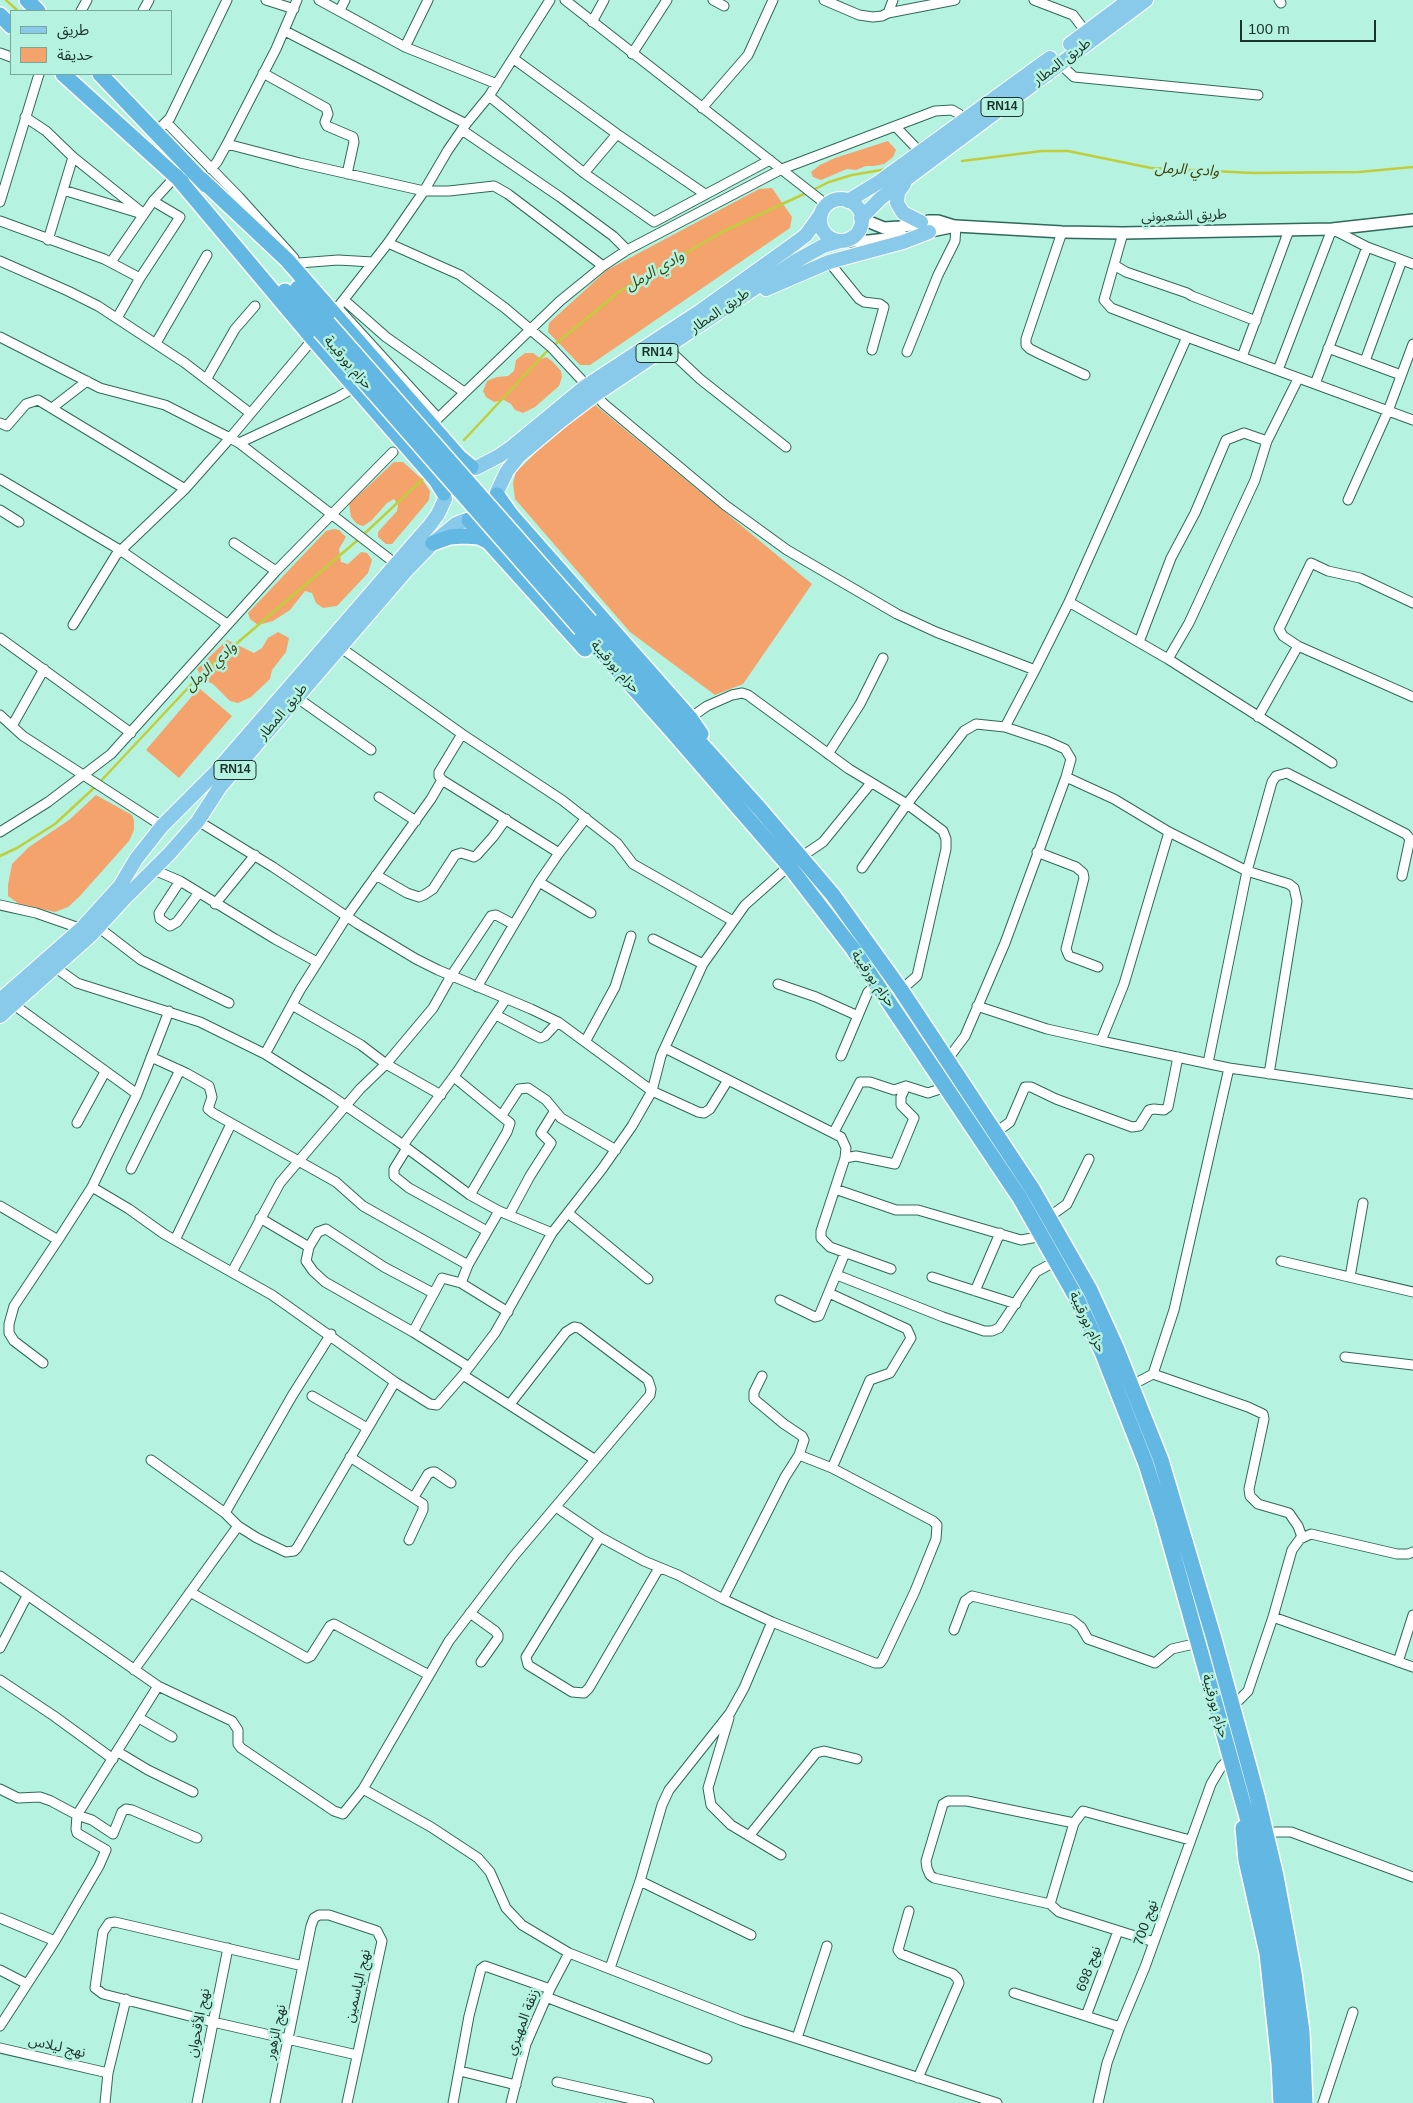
<!DOCTYPE html>
<meta charset="utf-8">
<style>
body{margin:0}
#map{position:relative;width:1413px;height:2103px;overflow:hidden;background:#b6f2e0;font-family:Helvetica,"Noto Sans Arabic",sans-serif}
canvas{display:block}
.legend{position:absolute;left:10px;top:10px;width:162px;height:65px;box-sizing:border-box;background:#b6f2e0;border:1px solid #78a698;margin:0;padding:6px 9px;list-style:none;font-size:15px;color:#1b332d}
.legend li{display:flex;align-items:center;gap:10px;height:25px}
.legend b{width:25px;border:1px solid #78a698}
.scale{position:absolute;left:1240px;top:20px;width:136px;height:22px;box-sizing:border-box;border:2px solid #1b332d;border-top:0;padding-left:6px;font-size:15px;line-height:18px;white-space:nowrap;color:#1b332d;-webkit-text-stroke:4px #b6f2e0;paint-order:stroke}
</style>
<div id="map">
<canvas width="1413" height="2103"></canvas>
<ul class="legend">
<li><b style="height:6px;background:#89caea"></b>طريق</li>
<li><b style="height:14px;background:#f5a36c"></b>حديقة</li>
</ul>
<div class="scale">100 m</div>
</div>
<script>
const ctx = document.querySelector('canvas').getContext('2d');
ctx.lineJoin = 'round';
function fill(path, color) { ctx.fillStyle = color; ctx.fill(path, 'evenodd'); }
const poly = rows => new Path2D(rows.map(r => 'M' + r).join(''));
function trace(path, color, width, dash) { ctx.strokeStyle = color; ctx.lineWidth = width; ctx.lineCap = dash ? 'butt' : 'round'; ctx.setLineDash(dash || []); ctx.stroke(path); }
function label(font, color, halo, rows, align = 'center') {
  ctx.font = font + ' Helvetica,"Noto Sans Arabic",sans-serif'; ctx.lineWidth = 5; ctx.setLineDash([]); ctx.textBaseline = 'middle'; ctx.strokeStyle = halo; ctx.fillStyle = color; for (const [text, x, y, turn = 0] of rows) {
    ctx.save(); ctx.translate(x, y); ctx.rotate((+turn || 0) * Math.PI / 180); ctx.textAlign = isNaN(turn) ? turn : align; if (halo) ctx.strokeText(text, 0, 0); ctx.fillText(text, 0, 0); ctx.restore();
  }
}
fill(poly([
 [888,141,896,150,893,157,884,164,874,166,866,166,856,170,847,169,821,180,813,177,811,172,820,165,835,158],
 [772,188,792,217,790,228,590,365,580,365,548,332,549,323,607,270,759,189],
 [525,353,533,353,541,359,546,357,552,361,561,371,562,377,559,386,535,407,523,413,515,410,511,404,504,400,494,402,486,397,483,391,487,381,497,377,508,376,514,371,516,360],
 [594,404,812,584,743,684,715,695,630,632,515,499,513,483,516,472,552,437],
 [394,462,403,462,422,479,430,491,429,500,419,512,392,544,386,544,378,537,378,532,397,511,398,505,394,499,387,503,371,521,363,526,357,524,351,517,349,504],
 [334,529,339,530,346,537,339,549,341,562,348,564,361,552,367,553,372,560,368,573,337,606,323,608,316,603,312,593,305,591,290,610,273,621,258,625,250,619,248,613,326,531],
 [278,632,289,638,286,652,272,670,270,679,251,697,238,703,230,701,213,684,204,680,197,669,227,640,254,653,262,648,268,638],
 [199,688,232,716,179,778,146,750],
 [96,795,132,815,134,821,134,830,129,841,79,897,68,907,55,912,19,904,8,896,8,885,12,864,29,847,69,820]
]), '#f5a36c');
trace(poly([
 [6,0,18,11],
 [962,161,1042,151,1068,151,1151,168,1253,173,1359,172,1413,167],
 [811,191,829,182,852,175,887,169],
 [553,346,620,291,722,232,806,193],
 [464,440,549,349],
 [363,535,424,478],
 [99,783,202,673,359,539],
 [0,856,17,848,55,824,95,787]
]), '#c0cd3d', 2.5);
const minor = poly([
 [266,0,294,9],
 [297,0,276,49,227,144,300,163,424,191,449,191,494,186,508,194,603,266,560,301,431,425],
 [319,0,405,47,497,84],
 [565,0,827,205],
 [713,0,724,6],
 [824,0,859,15,873,17,882,16,888,13,893,0],
 [1034,0,1073,15,1086,32],
 [1279,0,1281,3],
 [340,10,345,0],
 [81,11,87,0],
 [143,11,149,0],
 [888,13,955,0],
 [592,22,604,0],
 [285,31,466,124],
 [405,47,428,0],
 [0,53,11,57],
 [632,54,667,0],
 [514,59,617,134,705,194],
 [1058,62,1074,77,1258,95],
 [263,73,326,108,328,114,325,122,327,126,353,137,354,142,347,174],
 [489,96,584,173,654,222,770,160],
 [702,108,748,55,773,0],
 [25,117,46,131,73,157],
 [166,122,239,197,294,258],
 [162,126,170,118,227,0],
 [895,126,921,153],
 [462,130,560,197,613,236,627,250],
 [211,169,217,162,227,144],
 [584,173,617,134],
 [63,190,139,213],
 [0,202,39,74],
 [0,221,104,259,140,278],
 [1062,232,1026,339,1026,345,1030,349,1042,355,1085,375],
 [1123,233,1104,300,1111,308,1187,337],
 [48,240,73,157,144,214],
 [388,243,460,275,505,308,551,347,604,404,725,505,787,550,897,614,936,632,1035,670,1069,602,1187,337,1413,420],
 [0,261,68,291,98,306,185,363,250,413],
 [111,262,153,201,176,176],
 [829,262,859,299,864,302,880,304,884,307,872,350],
 [299,263,338,260,373,262],
 [1114,265,1126,272,1187,293,1192,296,1256,321],
 [603,266,627,250,782,169,935,111,952,110,959,114,964,121],
 [344,300,386,337,464,392],
 [337,307,438,418],
 [338,307,388,243,424,191,448,150,466,124,489,96,550,0],
 [117,318,140,278,180,217,153,201],
 [0,337,100,388,165,405,230,438,185,489,116,555,73,625],
 [313,339,230,438,239,443,396,564],
 [156,343,207,255],
 [666,347,700,379,786,447],
 [1328,348,1401,375],
 [907,352,938,275,955,241,956,226],
 [1242,357,1289,230],
 [1365,361,1402,260],
 [1278,370,1332,229,1367,247,1413,264],
 [207,378,235,329,255,306],
 [1315,384,1367,247],
 [52,408,87,381],
 [0,423,7,426,26,404,38,400,185,489],
 [239,443,338,397,355,387],
 [0,479,120,550,227,624],
 [1348,500,1388,411,1413,344],
 [0,510,19,522],
 [234,543,276,571],
 [1069,602,1168,659,1332,763],
 [0,638,131,733],
 [1139,642,1171,558,1195,513,1226,440,1244,433,1267,441],
 [337,645,462,734,562,800,617,843,633,864,733,921],
 [1298,646,1413,697],
 [1168,659,1189,623,1255,480,1267,441,1298,379],
 [296,697,371,750],
 [0,715,23,736,162,826],
 [1258,717,1298,646,1283,636,1279,629,1311,563,1328,571,1360,578,1413,603],
 [690,718,707,706,732,695,742,693,748,695,849,769,907,804,943,831,946,839,946,849,917,976,901,990],
 [12,726,44,669],
 [1005,727,1047,741,1065,749,1071,759,1066,777],
 [828,754,860,704,883,658],
 [442,780,439,776,439,772,462,734],
 [379,797,416,821],
 [198,821,273,867,358,924,416,959,438,970,531,1009,558,1022,652,1091,698,1112,704,1113,710,1109,728,1080],
 [0,832,48,802,111,754,276,571,393,452],
 [1037,852,1076,867,1083,873,1084,878,1066,949,1069,956,1098,967],
 [801,857,823,842,871,783],
 [862,868,907,804,964,731,976,724,1005,727,1035,670],
 [154,870,180,881,275,939,317,962],
 [376,875,407,893,419,897,424,895,433,889,455,855,461,853,474,857,477,855,493,837,506,819],
 [180,881,159,913,160,919,170,926,177,922,198,894],
 [539,882,591,913],
 [215,904,255,855],
 [0,905,36,913,85,930],
 [98,927,141,960,229,1003],
 [653,939,703,964],
 [52,965,77,983,200,1022,265,1054,327,1093,396,1140,470,1195,499,1211,552,1233],
 [778,984,816,997,858,1016],
 [477,987,539,882,559,853,586,818],
 [977,1006,1047,1029,1101,1041],
 [496,1015,540,1038,545,1036,558,1022],
 [585,1042,615,987,631,936],
 [665,1048,841,1137,846,1148,845,1158,821,1231,821,1238,830,1247,891,1269],
 [265,1054,300,990,347,916,431,799,442,780,559,853],
 [841,1056,868,992,877,984],
 [151,1057,186,1073,209,1086,212,1097,208,1109,213,1113,336,1182,363,1206,468,1265],
 [947,1060,965,1036,1005,943,1066,777,1114,799,1169,832],
 [1208,1063,1247,871,1289,884,1294,888,1297,901,1269,1074],
 [1229,1068,1101,1041,1124,984,1169,832,1247,871,1272,782,1276,776,1287,773,1406,834,1410,839,1402,876],
 [454,1077,510,1123,507,1132,470,1195],
 [137,1094,169,1011],
 [441,1095,386,1064,433,1008,451,976,491,916,496,915,513,924],
 [502,1115,519,1089,528,1088,546,1100,561,1118,616,1150],
 [77,1123,105,1072],
 [834,1132,860,1082,870,1082,894,1090,906,1086,928,1093,946,1087],
 [995,1133,1010,1122,1025,1087,1031,1087,1056,1099,1132,1127,1139,1126,1149,1110,1154,1109,1164,1110,1168,1107,1178,1057],
 [403,1145,457,1072,506,999],
 [407,1148,394,1169,394,1176,409,1188,487,1231],
 [845,1158,856,1156,895,1164,914,1118,901,1105,901,1097,906,1086],
 [131,1169,180,1070],
 [92,1187,129,1209,164,1234,272,1295,395,1382,430,1404,437,1405,463,1375,495,1333,552,1233,602,1169,632,1126,652,1091,661,1056,703,964,745,905,789,866],
 [835,1189,896,1210,918,1210,1021,1240,1043,1236],
 [0,1206,58,1240,92,1187,137,1094,10,1002],
 [499,1211,468,1265,461,1283,508,1312],
 [568,1213,648,1279],
 [509,1215,530,1176,551,1143,541,1133,554,1112],
 [1049,1217,1067,1204,1089,1159],
 [260,1218,309,1247,306,1261,313,1271,325,1282,413,1332,469,1367],
 [175,1240,231,1124],
 [309,1247,318,1232,326,1229,384,1267,433,1293],
 [1281,1261,1413,1292],
 [232,1272,280,1183,360,1089,386,1064,361,1045,292,1005],
 [837,1275,943,1317,984,1331,992,1331,999,1328,1036,1272,1056,1261],
 [932,1277,1016,1304],
 [1350,1277,1363,1203],
 [975,1291,1000,1233],
 [829,1293,907,1329,911,1338,890,1373,870,1380,832,1468],
 [780,1300,815,1317,819,1316,845,1253],
 [413,1332,442,1278,461,1283],
 [1345,1357,1413,1365],
 [43,1363,14,1341,9,1333,9,1324,14,1306,58,1240],
 [1153,1374,1248,1407,1263,1414,1264,1419,1249,1489,1250,1496,1258,1504,1289,1513,1298,1526,1302,1537],
 [463,1375,594,1459],
 [762,1376,754,1392,754,1399,784,1424,802,1436,804,1440,799,1455],
 [1132,1385,1153,1374,1174,1310,1229,1068,1413,1094],
 [312,1396,367,1428],
 [350,1457,423,1504,423,1510,409,1540],
 [151,1460,225,1513],
 [414,1497,428,1474,432,1472,435,1472,451,1483],
 [556,1507,600,1537,644,1561,678,1575,723,1599,772,1622,875,1663,880,1663,883,1659,915,1591,936,1539,937,1525,933,1521,832,1468,799,1455,785,1477,723,1599],
 [238,1526,257,1538,286,1552,294,1551,297,1548,395,1382],
 [600,1537,526,1657,528,1665,572,1692,584,1693,589,1688,659,1568],
 [0,1576,158,1686,232,1721,238,1730,238,1744,241,1748,334,1811,343,1814,363,1789,431,1827,478,1858,490,1872,506,1908,522,1925,569,1953,743,2021,997,2103],
 [190,1592,307,1658,311,1656,330,1626,334,1624,429,1675],
 [470,1613,495,1631,498,1635,498,1638,481,1662],
 [1273,1617,1413,1667],
 [954,1630,965,1601,972,1596,1072,1620,1081,1627,1088,1639,1155,1663,1172,1649,1198,1643],
 [0,1648,27,1596],
 [1398,1662,1413,1615],
 [134,1670,238,1526,225,1513,292,1396,331,1334],
 [0,1680,54,1716,113,1759],
 [158,1686,77,1815,92,1820,113,1834,122,1812,126,1809,132,1810,197,1838],
 [1232,1703,1239,1700,1248,1691,1273,1617,1292,1550,1300,1539,1311,1534,1397,1554,1408,1554,1413,1552],
 [139,1718,172,1737],
 [729,1718,708,1788,711,1805,731,1825,781,1855],
 [118,1752,148,1770,193,1792],
 [0,1789,18,1798,40,1797,51,1801,77,1815,76,1829,77,1833,106,1850,99,1866,55,1941,0,2026],
 [363,1789,449,1641,513,1557,650,1395,651,1389,648,1380,579,1328,574,1327,566,1332,510,1404],
 [1074,1823,967,1801,948,1801,943,1804,926,1861,927,1868,930,1875,934,1878,1050,1904,1059,1912,1154,1942],
 [1275,1832,1291,1832,1413,1877],
 [749,1836,816,1753,824,1751,857,1759],
 [640,1881,751,1935],
 [1050,1904,1074,1823,1083,1811,1190,1840],
 [909,1911,898,1950,901,1954,953,1974,957,1978,959,1983,918,2078],
 [0,1918,55,1941],
 [303,1966,115,1922,109,1923,103,1932,95,1988,103,1994,213,2022,357,2055],
 [610,1968,640,1881,662,1805,669,1790,730,1713,744,1688,772,1622],
 [0,1970,27,1984],
 [1014,1993,1120,2027],
 [546,1997,707,2059],
 [1086,2016,1118,1931],
 [797,2038,827,1946],
 [0,2048,108,2073],
 [460,2071,516,2085],
 [557,2082,649,2103],
 [105,2103,108,2073,126,1999],
 [197,2103,228,1948],
 [275,2103,311,1926,314,1918,319,1915,329,1915,377,1931,382,1941,347,2103],
 [453,2103,469,2016,481,1969,485,1966,550,1989],
 [511,2103,526,2044,550,1989,569,1953],
 [1098,2103,1107,2063,1120,2027,1145,1967,1211,1784,1221,1767,1230,1758],
 [1323,2103,1353,2012]
]);
const tertiary = poly([
 [862,219,884,228,900,227,929,221,938,221,954,226],
 [921,233,956,226,1062,232,1123,233,1332,229,1413,220],
 [844,241,869,241,903,237]
]);
const primary = poly([
 [1070,44,1129,0],
 [904,184,898,192,897,203,903,213,921,222],
 '820 220a21 21 0 1 1 42 0a21 21 0 1 1-42 0Z',
 [848,201,879,182,1050,58],
 [861,218,881,198,1146,0],
 [766,289,829,262,903,242,929,232],
 [476,468,499,456,512,447,586,386,702,310,794,244,806,235,821,214],
 [497,492,507,471,519,456,562,420,595,395,794,262,823,246,840,241],
 [0,1000,82,928,120,886,136,859,162,826,214,774,396,564,430,525,438,514,445,499],
 [0,1016,91,935,124,899,169,854,198,821,220,787,405,572,433,543,456,524,466,520]
]);
const trunk = poly([
 [27,0,38,11],
 [0,15,11,26],
 [63,74,182,182],
 [100,74,206,185],
 [176,176,313,339,436,480,444,493],
 [201,179,287,260,459,457,471,467],
 [298,288,328,323],
 [285,291,320,331],
 [497,495,512,516,690,718,701,734],
 [469,520,585,649],
 [433,543,450,537,464,536,479,537,489,542],
 [590,621,759,808,833,895,901,990,1033,1190,1090,1290,1116,1347,1161,1460,1214,1639,1257,1796,1276,1876,1294,1973,1302,2032,1305,2103],
 [581,629,672,731,789,866,853,949,1020,1198,1076,1297,1102,1352,1146,1464,1163,1518,1268,1892,1281,1973,1288,2031,1293,2103],
 [1243,1828,1246,1860,1267,1953,1279,2064,1281,2103]
]);
trace(minor, '#2f695a', 11);
trace(tertiary, '#2f695a', 14);
trace(primary, '#fff', 16);
trace(trunk, '#fff', 18);
trace(minor, '#fff', 9);
trace(tertiary, '#fff', 11);
trace(primary, '#89caea', 14);
trace(trunk, '#62b8e3', 15);
const trunkBridge = poly([
 [328,323,590,621],
 [320,331,581,629]
]);
trace(trunkBridge, '#fff', 18, []);
trace(trunkBridge, '#62b8e3', 15);
for (const [x, y, w] of [
 [1002,107,42],
 [657,353,42],
 [235,770,42]
]) { const box = new Path2D(); box.roundRect(x - w / 2, y - 9.5, w, 19, 4); ctx.fillStyle = '#b6f2e0'; ctx.fill(box); trace(box, '#1b332d', 1); }
label('bold 12px', '#1b332d', null, [
 ["RN14",1002,107],
 ["RN14",657,353],
 ["RN14",235,770]
]);
label('14px', '#1b332d', '#b6f2e0', [
 ["طريق المطار",1062,62,-37],
 ["طريق الشعبوني",1184,216,-2],
 ["طريق المطار",720,311,-34],
 ["حزام بورقيبة",348,363,49],
 ["حزام بورقيبة",615,667,48],
 ["طريق المطار",283,712,-50],
 ["حزام بورقيبة",873,979,55],
 ["حزام بورقيبة",1087,1322,64],
 ["حزام بورقيبة",1215,1706,74],
 ["نهج 700",1146,1923,-71],
 ["نهج 698",1089,1969,-70],
 ["نهج الياسمين",358,1986,-77],
 ["زنقة المهيري",523,2022,-69],
 ["نهج الأقحوان",199,2023,-79],
 ["نهج الزهور",276,2032,-78],
 ["نهج ليلاس",57,2047,13]
]);
label('italic 15px', '#41460d', '#b6f2e0', [
 ["وادي الرمل",1187,170,3],
 ["وادي الرمل",655,271,-30],
 ["وادي الرمل",211,667,-43]
]);
</script>
